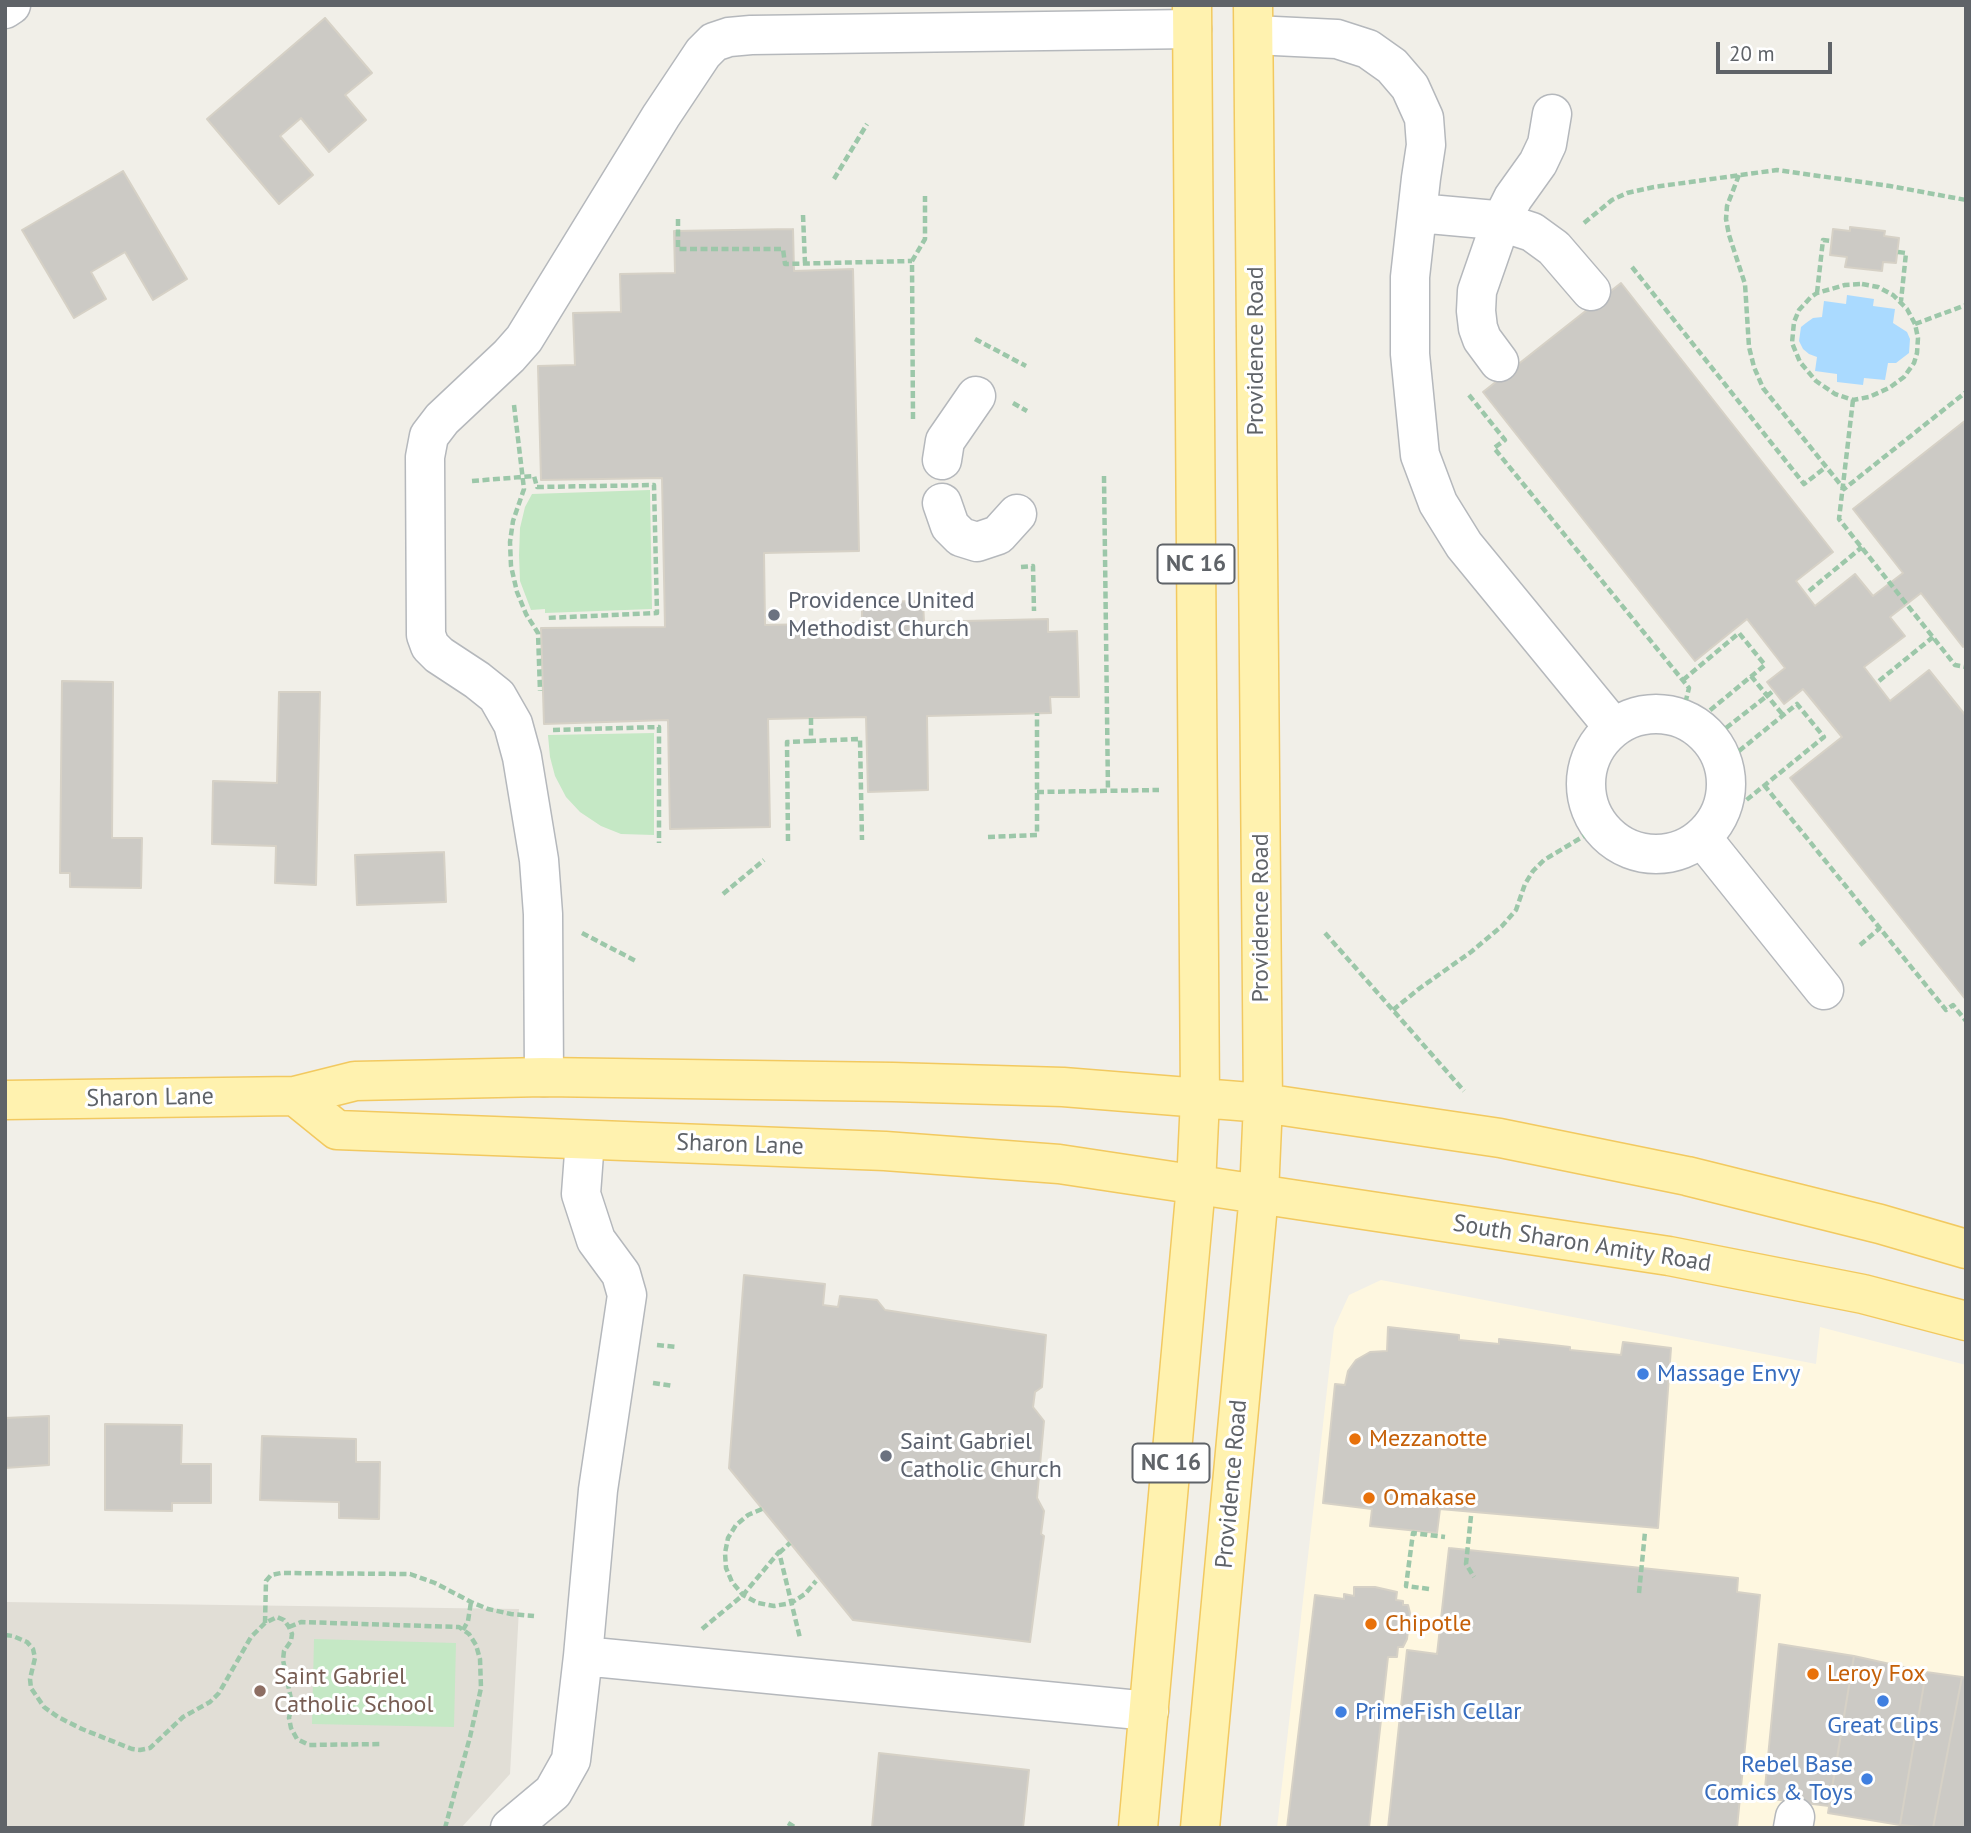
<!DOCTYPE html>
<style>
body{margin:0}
#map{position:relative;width:1971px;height:1833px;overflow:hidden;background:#f1efe8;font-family:"PT Sans",sans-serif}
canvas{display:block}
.frame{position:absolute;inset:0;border:7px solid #5f6368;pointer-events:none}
.scale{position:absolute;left:1716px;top:42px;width:116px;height:32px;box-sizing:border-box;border:4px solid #5f6368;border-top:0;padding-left:9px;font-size:21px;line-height:24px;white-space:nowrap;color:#5f6368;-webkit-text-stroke:5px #fff;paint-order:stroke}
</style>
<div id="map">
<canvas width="1971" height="1833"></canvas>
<div class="frame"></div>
<div class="scale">20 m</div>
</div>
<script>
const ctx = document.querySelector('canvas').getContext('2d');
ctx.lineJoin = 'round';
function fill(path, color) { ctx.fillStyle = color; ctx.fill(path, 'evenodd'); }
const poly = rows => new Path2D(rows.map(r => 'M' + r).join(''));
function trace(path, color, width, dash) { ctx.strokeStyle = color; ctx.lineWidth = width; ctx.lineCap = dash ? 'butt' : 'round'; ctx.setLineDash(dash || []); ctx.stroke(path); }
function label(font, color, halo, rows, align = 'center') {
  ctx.font = font + ' "PT Sans",sans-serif'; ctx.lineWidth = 6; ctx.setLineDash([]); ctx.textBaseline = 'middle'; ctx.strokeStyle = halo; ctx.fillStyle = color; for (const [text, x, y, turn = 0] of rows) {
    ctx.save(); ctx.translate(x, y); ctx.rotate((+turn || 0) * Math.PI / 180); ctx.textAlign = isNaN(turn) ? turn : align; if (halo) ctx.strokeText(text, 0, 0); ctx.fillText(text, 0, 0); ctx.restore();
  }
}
fill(poly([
 [1381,1280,1816,1364,1820,1327,1966,1365,1966,1828,1277,1828,1334,1328,1349,1295]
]), '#fef7e0');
fill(poly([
 [5,1602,519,1609,510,1774,461,1828,5,1828]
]), '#e1ded6');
fill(poly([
 [650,490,652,609,545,613,545,609,531,610,520,581,519,555,520,528,525,507,532,494],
 [654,733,654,835,621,834,601,826,580,812,566,797,555,776,550,757,548,735],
 [314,1639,456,1643,454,1727,312,1724]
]), '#c5e8c5');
fill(poly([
 [1847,295,1874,299,1873,306,1895,309,1893,323,1907,332,1910,339,1909,353,1896,363,1888,363,1885,380,1864,378,1863,385,1837,382,1837,374,1815,371,1817,357,1809,354,1803,349,1799,341,1801,327,1806,323,1813,318,1822,317,1824,301,1846,304]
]), '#aadaff');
const building = poly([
 [325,18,372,73,345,95,366,120,329,152,301,118,280,136,313,175,279,204,207,119,325,18],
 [123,171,187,279,153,300,125,252,91,272,106,299,74,318,22,230,123,171],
 [1850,227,1885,231,1884,236,1899,238,1896,263,1883,262,1882,271,1845,267,1847,257,1830,255,1833,229,1850,231,1850,227],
 [793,229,794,271,853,269,859,551,764,553,765,625,862,623,862,602,923,601,924,622,1048,619,1048,632,1077,631,1079,697,1050,697,1051,713,927,716,928,790,868,792,866,717,768,719,770,827,670,829,668,720,544,724,541,628,665,627,662,478,541,480,538,366,575,365,573,313,621,312,620,274,675,273,674,231,793,229],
 [1621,283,1833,552,1796,581,1815,606,1855,574,1873,596,1903,573,1853,509,1966,420,1966,645,1963,647,1921,593,1890,617,1905,636,1864,667,1890,701,1929,670,1966,716,1966,1000,1790,778,1842,737,1803,689,1784,704,1767,682,1785,668,1747,619,1695,661,1483,392,1621,283],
 [62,681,113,682,112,838,142,838,141,888,70,887,70,873,60,873,62,681],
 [279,692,320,692,316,885,275,883,276,846,212,844,213,781,277,783,279,692],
 [444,852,446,902,357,905,355,855,444,852],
 [744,1275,825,1284,823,1305,838,1307,840,1296,877,1300,885,1310,1046,1335,1042,1387,1035,1392,1033,1407,1044,1421,1037,1498,1044,1511,1041,1534,1044,1536,1030,1642,853,1620,729,1468,744,1275],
 [1388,1327,1459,1335,1459,1340,1499,1344,1499,1339,1570,1347,1570,1350,1621,1355,1623,1342,1671,1348,1658,1528,1440,1509,1437,1533,1370,1526,1372,1509,1323,1503,1335,1384,1345,1385,1348,1371,1356,1360,1370,1352,1387,1351,1388,1327],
 [49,1416,49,1465,5,1468,5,1418,49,1416],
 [105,1424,182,1425,181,1464,211,1464,211,1503,172,1503,172,1511,105,1510,105,1424],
 [262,1436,356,1439,356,1462,380,1462,379,1519,339,1518,339,1502,260,1500,262,1436],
 [1449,1548,1738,1578,1737,1592,1760,1595,1737,1828,1388,1828,1407,1650,1437,1654,1449,1548],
 [1354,1587,1375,1587,1397,1592,1396,1600,1403,1601,1403,1605,1408,1605,1410,1613,1407,1639,1403,1647,1398,1647,1397,1657,1388,1657,1369,1828,1287,1828,1315,1595,1344,1599,1344,1594,1354,1596,1354,1587],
 [1779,1644,1854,1656,1829,1806,1764,1798,1779,1644],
 [1854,1656,1926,1672,1900,1825,1828,1813,1854,1656],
 [1926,1672,1962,1677,1933,1828,1900,1825,1926,1672],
 [1962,1677,1966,1678,1966,1828,1933,1828,1962,1677],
 [879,1753,1029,1770,1023,1828,872,1828,879,1753]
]);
fill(building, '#cccac5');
trace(building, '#d6d1c6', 2);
const minor = poly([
 [5,9,11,5],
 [1254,35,1337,39,1368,49,1392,66,1410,87,1424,118,1426,145,1421,178,1410,277,1410,354,1420,455,1438,503,1464,545,1614,728],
 [1418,213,1495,220,1532,232,1554,248,1591,291],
 [1499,362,1482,339,1478,328,1476,311,1477,291,1501,222,1513,198,1538,163,1547,144,1552,114],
 [942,460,945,441,976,396],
 [942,503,950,526,961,537,977,542,998,535,1017,514],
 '1586 784a70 70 0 1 1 140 0a70 70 0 1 1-140 0Z',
 [1703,839,1824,990],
 [544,1077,543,914,539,860,522,757,513,724,497,696,477,680,439,655,430,646,426,635,425,457,429,436,442,419,509,356,524,339,661,116,703,53,714,42,729,37,751,35,1192,29],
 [583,1656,1149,1711],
 [510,1828,553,1792,571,1760,583,1656,598,1490,627,1295,621,1274,596,1240,581,1194,585,1140],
 [1793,1828,1795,1817]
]);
const major = poly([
 [295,1096,337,1130,885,1151,1059,1164,1669,1256,1863,1294,1966,1321],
 [5,1100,295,1096,355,1081,544,1077,893,1082,1063,1087,1263,1103,1500,1138,1687,1176,1880,1224,1966,1249],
 [1138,1828,1196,1185,1200,1099,1192,5],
 [1200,1828,1259,1194,1263,1103,1253,5]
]);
trace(minor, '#b5b8bc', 41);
trace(major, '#f2c960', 41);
trace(poly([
 [1739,175,1727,206,1726,219,1729,235,1745,284,1749,347,1754,367,1763,388,1844,489,1966,392],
 [834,179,867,124],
 [803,215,805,263],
 [678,219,678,249,783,249,785,264,912,261],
 [1584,223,1612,200,1627,193,1654,187,1777,170,1890,186,1966,200],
 [1898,252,1906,253,1901,301],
 [1632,267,1804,484,1826,467],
 [1862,284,1878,287,1893,295,1907,309,1915,324,1918,338,1917,353,1914,363,1904,377,1889,388,1869,397,1853,400,1835,394,1816,381,1800,362,1792,343,1794,322,1799,310,1811,297,1817,293,1845,285,1862,284],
 [1817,293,1823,240,1831,241],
 [1915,324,1966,305],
 [975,339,1026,366],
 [1469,395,1505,440,1494,448,1689,688,1686,700],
 [1853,400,1839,519,1955,665,1966,667],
 [1013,403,1027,411],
 [514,405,524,489,513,521,510,542,511,566,517,592,526,614,538,633,540,691],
 [913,419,912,261,925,239,925,196],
 [1104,476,1108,791],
 [472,481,534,476,537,487,654,485,657,613,546,618],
 [1021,567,1033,566,1034,611],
 [1809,591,1862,547],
 [1751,676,1783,715],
 [1683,680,1739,633,1765,665,1708,712],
 [1879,681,1933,637],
 [811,718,811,741,860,739,862,840],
 [1726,728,1772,692],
 [553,730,659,727,659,843],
 [1739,751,1797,704,1824,737,1744,802],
 [1764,785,1946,1010,1953,1005,1966,1021],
 [1037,792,1159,790],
 [988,837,1037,835,1037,713],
 [788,841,787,742,811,741],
 [723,894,764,860],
 [582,933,636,961],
 [1325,933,1464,1091],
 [1860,945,1880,928],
 [1393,1010,1420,988,1471,952,1502,926,1516,910,1525,884,1533,871,1544,860,1584,836],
 [657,1345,677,1347],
 [653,1383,673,1386],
 [762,1509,748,1515,736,1525,728,1538,725,1553,726,1568,732,1582,743,1595,758,1603,774,1606,791,1603,805,1594,816,1581],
 [1471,1516,1466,1564,1474,1577],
 [779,1553,790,1543],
 [1429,1589,1406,1586,1413,1533,1445,1537],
 [1639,1593,1645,1532],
 [265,1623,266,1581,271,1575,281,1573,410,1574,435,1583,471,1602,488,1609,511,1614,534,1616],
 [289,1627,301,1622,459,1627,469,1634,476,1645,480,1659,481,1688,470,1737,445,1828],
 [702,1629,743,1595,779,1552,800,1638],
 [463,1630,468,1621,471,1602],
 [5,1635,13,1636,27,1642,33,1649,35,1658,30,1679,31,1688,44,1707,58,1717,82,1729,132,1749,140,1750,150,1748,183,1717,210,1702,219,1693,251,1637,265,1623,277,1617,284,1620,289,1627,292,1634,291,1641,284,1651,283,1660,292,1704,289,1718,291,1728,297,1739,309,1745,382,1744],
 [788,1823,796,1828]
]), '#9cc7a9', 4.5, [7, 3.5]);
trace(minor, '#fff', 38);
trace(major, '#fff2af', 38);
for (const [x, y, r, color] of [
 [774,615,7,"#6b7280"],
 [1643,1374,7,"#3f7fe0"],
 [1355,1439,7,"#e8710a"],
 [886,1456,7,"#6b7280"],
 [1369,1498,7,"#e8710a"],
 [1371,1624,7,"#e8710a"],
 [1813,1674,7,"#e8710a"],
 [260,1691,7,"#8d6e63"],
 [1883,1701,7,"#3f7fe0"],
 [1341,1712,7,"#3f7fe0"],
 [1867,1779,7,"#3f7fe0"]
]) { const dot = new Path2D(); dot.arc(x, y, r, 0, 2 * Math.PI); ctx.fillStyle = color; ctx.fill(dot); trace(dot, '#fff', 2.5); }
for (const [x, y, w] of [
 [1196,564,77],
 [1171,1463,77]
]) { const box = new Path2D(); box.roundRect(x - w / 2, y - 19.5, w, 39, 5); ctx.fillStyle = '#fff'; ctx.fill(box); trace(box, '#5f6368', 2); }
label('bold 23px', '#5f6368', null, [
 ["NC 16",1196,564],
 ["NC 16",1171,1463]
]);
label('24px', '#5f6368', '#fff', [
 ["Providence Road",1256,351,-90],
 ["Providence Road",1261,918,-90],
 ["Sharon Lane",150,1098,-1],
 ["Sharon Lane",740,1145,2],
 ["South Sharon Amity Road",1582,1244,9],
 ["Providence Road",1232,1484,-85]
]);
label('24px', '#5b616d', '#fff', [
 ["Providence United",788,601],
 ["Methodist Church",788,629],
 ["Saint Gabriel",900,1442],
 ["Catholic Church",900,1470]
], 'left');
label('24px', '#366cbe', '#fff', [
 ["Massage Envy",1657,1374],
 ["PrimeFish Cellar",1355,1712],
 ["Great Clips",1883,1726,"center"],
 ["Rebel Base",1853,1765,"right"],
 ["Comics & Toys",1853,1793,"right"]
], 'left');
label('24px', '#c56008', '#fff', [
 ["Mezzanotte",1369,1439],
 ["Omakase",1383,1498],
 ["Chipotle",1385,1624],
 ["Leroy Fox",1827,1674]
], 'left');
label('24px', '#785e54', '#fff', [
 ["Saint Gabriel",274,1677],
 ["Catholic School",274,1705]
], 'left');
</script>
